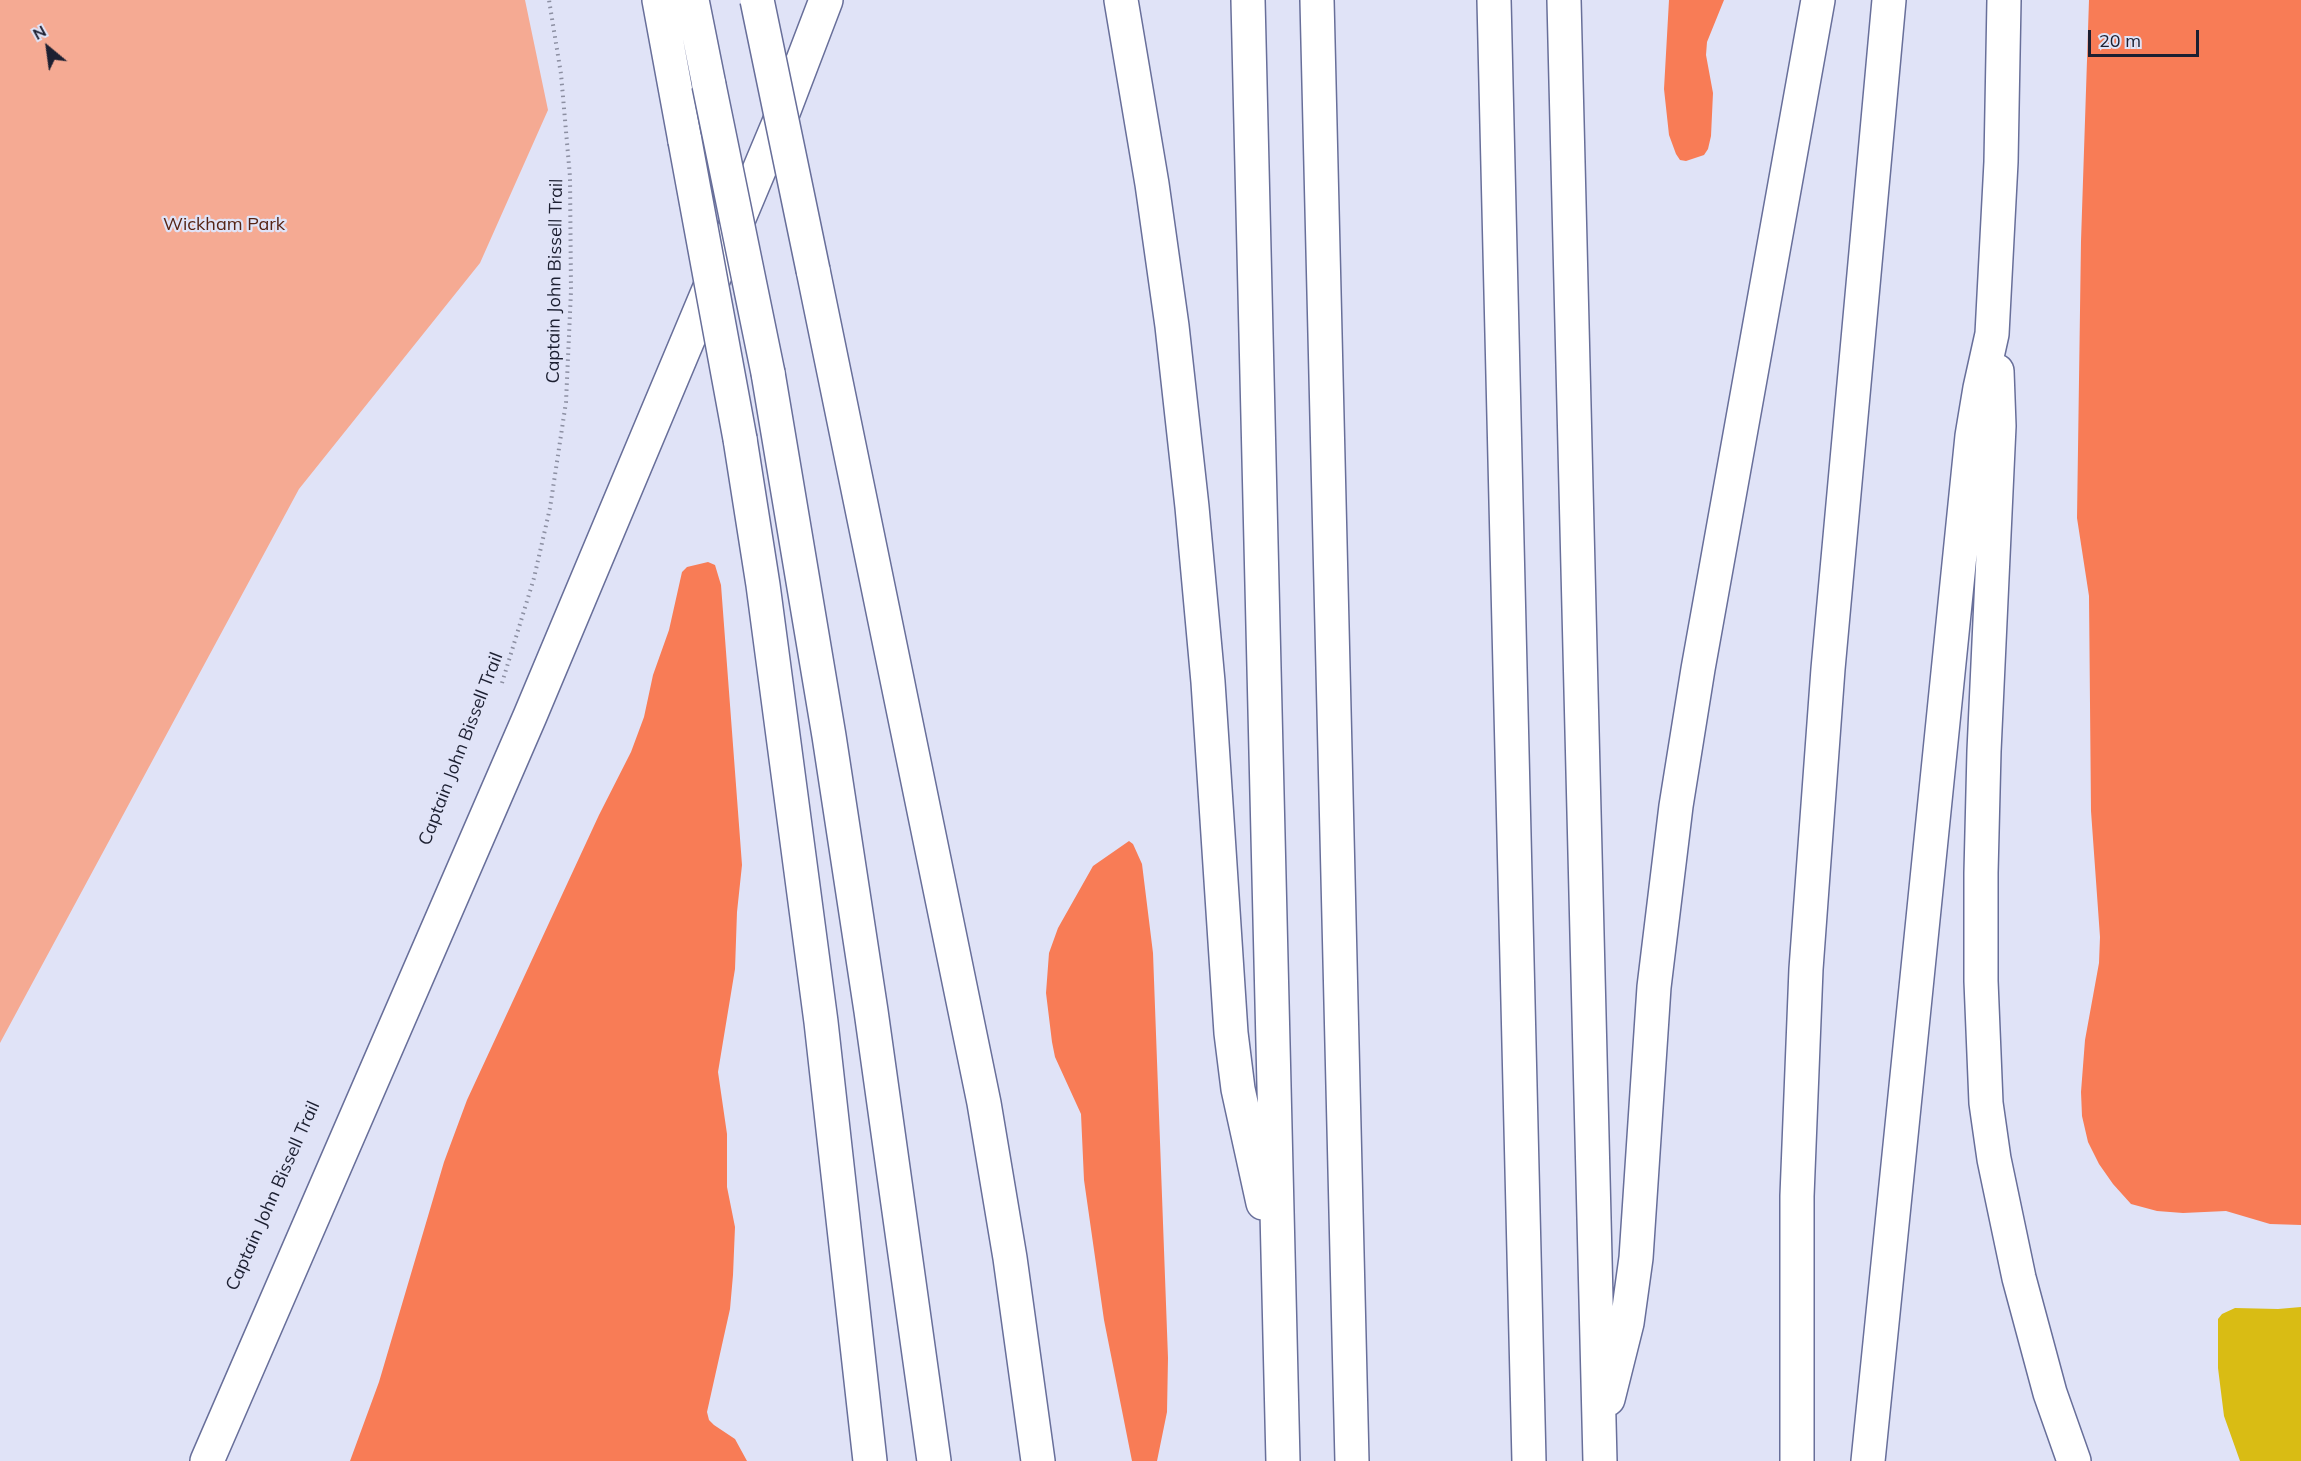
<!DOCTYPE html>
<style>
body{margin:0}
#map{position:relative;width:2301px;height:1461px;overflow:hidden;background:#e0e3f7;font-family:Mulish,sans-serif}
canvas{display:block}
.north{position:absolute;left:18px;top:18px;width:60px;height:60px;-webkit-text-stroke:4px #e0e3f7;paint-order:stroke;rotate:331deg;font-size:16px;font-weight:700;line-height:24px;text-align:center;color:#1c1f31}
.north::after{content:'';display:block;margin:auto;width:21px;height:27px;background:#1c1f31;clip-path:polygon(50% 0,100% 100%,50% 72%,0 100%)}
.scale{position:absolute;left:2088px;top:30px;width:111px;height:27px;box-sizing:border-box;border:3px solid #1c1f31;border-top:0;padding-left:8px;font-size:18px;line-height:21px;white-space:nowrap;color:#1c1f31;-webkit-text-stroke:4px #e0e3f7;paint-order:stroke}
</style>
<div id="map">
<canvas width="2301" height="1461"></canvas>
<div class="north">N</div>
<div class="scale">20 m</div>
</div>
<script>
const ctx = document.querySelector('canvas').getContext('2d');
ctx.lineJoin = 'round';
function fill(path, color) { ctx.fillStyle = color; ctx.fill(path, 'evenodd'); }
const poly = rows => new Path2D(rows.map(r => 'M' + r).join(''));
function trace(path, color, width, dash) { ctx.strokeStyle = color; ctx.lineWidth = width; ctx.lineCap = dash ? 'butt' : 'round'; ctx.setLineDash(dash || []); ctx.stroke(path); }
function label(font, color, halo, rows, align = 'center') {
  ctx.font = font + ' Mulish,sans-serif'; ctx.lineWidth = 4.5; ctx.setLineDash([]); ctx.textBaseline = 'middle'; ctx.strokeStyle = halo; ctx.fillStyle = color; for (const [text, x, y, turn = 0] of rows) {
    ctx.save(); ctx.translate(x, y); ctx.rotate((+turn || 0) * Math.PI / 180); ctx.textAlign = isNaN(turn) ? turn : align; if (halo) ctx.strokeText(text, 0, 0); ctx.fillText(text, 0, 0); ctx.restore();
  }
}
fill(poly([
 [0,0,525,0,548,110,480,263,299,489,0,1043]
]), '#f5aa93');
fill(poly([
 [1669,0,1724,0,1707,42,1706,55,1713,93,1711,136,1708,149,1704,155,1686,161,1680,160,1676,154,1669,135,1664,89],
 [2089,0,2301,0,2301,1225,2270,1224,2226,1211,2183,1213,2157,1211,2131,1204,2113,1184,2099,1164,2088,1142,2082,1116,2081,1092,2085,1040,2099,963,2100,937,2091,811,2089,596,2077,518,2081,241],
 [708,562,715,565,721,585,742,865,737,912,735,969,718,1072,727,1134,727,1187,735,1227,733,1275,730,1309,707,1412,709,1420,714,1425,735,1439,747,1461,350,1461,379,1382,444,1162,467,1100,599,815,631,752,644,717,653,675,669,630,682,572,687,567],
 [1129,841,1133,844,1142,864,1153,953,1168,1358,1167,1412,1157,1461,1132,1461,1104,1320,1084,1180,1081,1114,1055,1057,1052,1042,1046,993,1049,953,1058,928,1093,866]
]), '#f87c56');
fill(poly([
 [2301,1307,2301,1461,2240,1461,2224,1416,2218,1368,2218,1319,2222,1314,2235,1308,2278,1309]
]), '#d9bc14');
const highway = poly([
 [659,0,685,141],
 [692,0,709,85],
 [1121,0,1152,184,1172,326,1192,507,1208,682,1231,1033,1238,1089,1263,1203],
 [1248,0,1283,1461],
 [1317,0,1352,1461],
 [1494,0,1529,1461],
 [1564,0,1600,1461],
 [813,270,984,1103,1010,1258,1038,1461],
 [1997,371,1999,426,1984,751,1981,873,1981,981,1986,1103,1994,1159,2019,1278,2050,1393,2074,1461],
 [768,373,829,736,871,1011,934,1461],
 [740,439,763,585,821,1022,870,1461],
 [1608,1399,1627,1323,1636,1258,1654,987,1676,806,1698,669,1818,0],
 [207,1461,530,716,781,118,826,0],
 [1797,1461,1797,1196,1806,969,1828,669,1889,0],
 [1868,1461,1972,436,1980,388,1992,334,2001,162,2004,0]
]);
trace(highway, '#686f9a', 36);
trace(poly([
 [502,683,534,578,550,508,566,402,571,291,570,177,561,74,549,0]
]), '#8c8fa2', 4, [1.5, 4.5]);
trace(highway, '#fff', 33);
const highwayBridge = poly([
 [757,0,813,270],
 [709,85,768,373],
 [685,141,740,439]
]);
trace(highwayBridge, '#686f9a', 36, []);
trace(highwayBridge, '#fff', 33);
label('18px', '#552415', '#e0e3f7', [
 ["Wickham Park",224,225]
]);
label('18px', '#1c1f31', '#e0e3f7', [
 ["Captain John Bissell Trail",555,281,-89],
 ["Captain John Bissell Trail",461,749,-69],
 ["Captain John Bissell Trail",273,1196,-66]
]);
</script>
